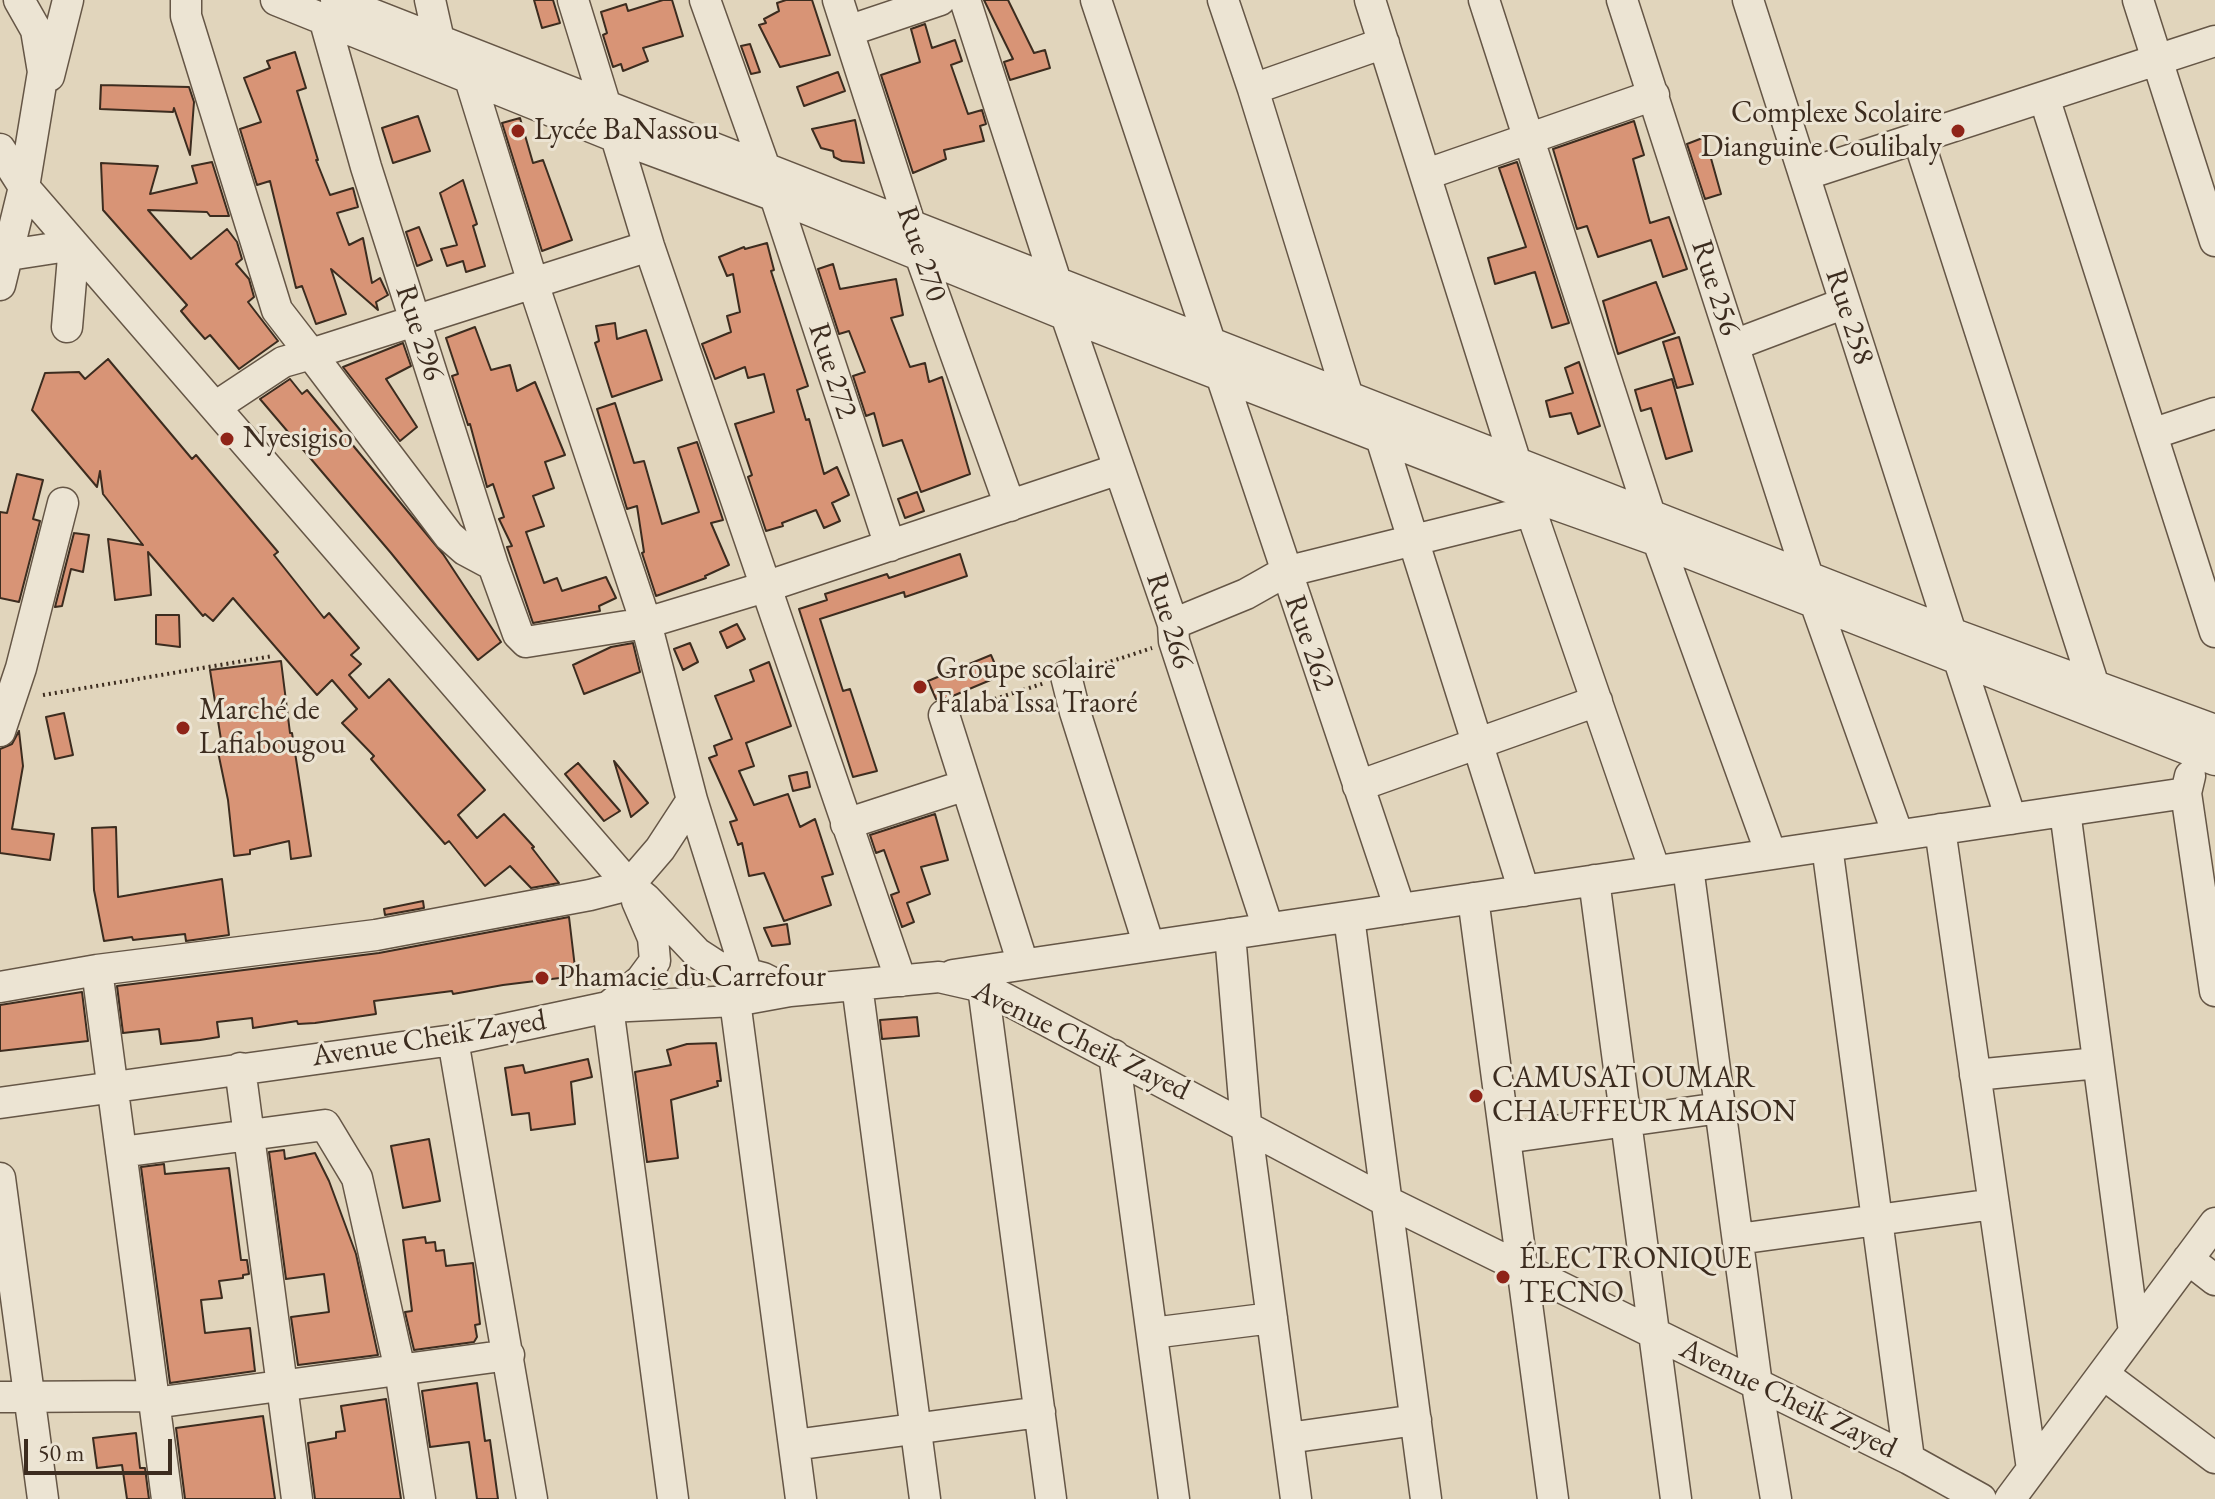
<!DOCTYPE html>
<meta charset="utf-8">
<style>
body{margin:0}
#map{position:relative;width:2215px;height:1499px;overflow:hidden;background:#e1d5bc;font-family:"EB Garamond",serif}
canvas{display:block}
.scale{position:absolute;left:24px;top:1439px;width:148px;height:36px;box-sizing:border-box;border:4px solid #3c2c1f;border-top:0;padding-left:10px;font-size:24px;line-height:28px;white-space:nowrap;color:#3c2c1f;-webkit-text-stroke:6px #ece4d3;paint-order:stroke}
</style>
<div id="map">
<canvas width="2215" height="1499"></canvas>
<div class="scale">50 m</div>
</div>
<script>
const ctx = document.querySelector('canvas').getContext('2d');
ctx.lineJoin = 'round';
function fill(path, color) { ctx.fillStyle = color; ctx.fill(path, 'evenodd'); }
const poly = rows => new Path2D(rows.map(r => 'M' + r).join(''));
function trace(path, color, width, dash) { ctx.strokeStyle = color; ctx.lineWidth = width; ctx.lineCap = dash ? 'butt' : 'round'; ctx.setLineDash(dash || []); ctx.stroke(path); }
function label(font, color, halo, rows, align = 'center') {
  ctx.font = font + ' "EB Garamond",serif'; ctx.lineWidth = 6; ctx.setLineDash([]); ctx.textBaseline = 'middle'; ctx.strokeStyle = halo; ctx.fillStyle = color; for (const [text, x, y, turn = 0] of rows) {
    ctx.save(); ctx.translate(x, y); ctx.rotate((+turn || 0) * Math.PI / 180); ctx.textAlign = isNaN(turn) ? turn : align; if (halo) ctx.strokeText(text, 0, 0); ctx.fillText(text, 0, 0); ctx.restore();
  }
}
const building = poly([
 [534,0,553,0,560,23,542,28,534,0],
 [663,0,672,0,683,36,643,48,648,61,623,71,621,64,613,67,603,35,607,33,601,12,626,4,628,11,663,0],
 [786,0,812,0,830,55,780,67,759,25,766,23,764,19,779,11,777,3,786,0],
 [984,0,1008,0,1034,53,1045,50,1050,68,1010,80,1004,62,1013,59,984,0],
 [925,24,932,48,955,40,962,61,951,65,968,114,982,110,986,124,980,126,984,141,944,150,946,159,913,173,881,75,920,62,911,29,925,24],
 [750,44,760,72,751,74,741,46,750,44],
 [295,52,306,88,297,91,318,160,316,160,330,195,353,188,358,207,337,213,349,245,363,238,372,283,380,278,388,295,376,302,378,310,331,269,346,314,316,324,302,286,296,288,270,181,257,185,240,129,261,122,244,78,270,68,267,61,295,52],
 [838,72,845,91,804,106,797,87,838,72],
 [101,85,189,87,194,102,190,155,174,108,173,112,100,109,101,85],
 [418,116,430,151,393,163,382,128,418,116],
 [520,118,533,163,543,160,572,240,542,251,502,123,520,118],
 [855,120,864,163,842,161,834,157,833,151,821,148,812,129,855,120],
 [1634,121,1644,155,1633,159,1650,223,1669,217,1687,269,1663,277,1651,240,1598,257,1587,226,1577,229,1553,149,1634,121],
 [1705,137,1721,194,1705,199,1687,144,1705,137],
 [212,162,229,216,210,216,207,212,148,210,191,259,227,229,237,242,242,259,236,264,249,279,254,297,248,302,278,341,239,369,210,335,205,339,191,323,181,311,187,305,103,210,101,163,158,166,150,194,197,183,192,166,212,162],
 [1517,162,1569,323,1552,328,1535,272,1495,284,1488,258,1526,247,1499,168,1517,162],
 [463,180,477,224,473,226,485,266,466,272,463,261,447,266,441,249,457,245,440,193,463,180],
 [419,227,432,260,417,266,406,232,419,227],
 [767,243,774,270,771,271,808,386,797,390,806,420,809,419,824,474,837,467,849,495,832,503,840,521,824,528,816,510,782,523,783,526,766,531,748,477,752,475,735,424,774,412,764,374,748,378,745,367,715,379,702,344,731,332,727,316,740,312,733,274,727,276,719,257,744,247,745,249,767,243],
 [833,264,840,289,896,279,903,315,891,318,910,367,925,363,929,382,942,377,970,474,921,492,902,440,883,446,874,413,866,416,853,376,865,372,849,331,839,334,818,269,833,264],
 [1656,282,1675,333,1618,354,1603,301,1656,282],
 [615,323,617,339,646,330,662,380,612,397,595,343,599,341,596,326,615,323],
 [475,327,491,370,510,365,517,391,535,382,565,455,545,462,554,488,533,496,544,526,526,532,544,583,557,578,562,591,606,577,616,598,599,606,600,611,533,623,507,547,512,546,499,519,504,517,493,484,487,487,470,424,468,425,452,376,458,374,446,338,475,327],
 [1679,337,1693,384,1677,388,1663,342,1679,337],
 [403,343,411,366,386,379,417,427,400,441,343,367,403,343],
 [108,359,192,459,196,455,278,552,274,555,324,618,329,613,359,648,351,655,361,664,349,675,369,698,389,679,485,790,458,815,477,838,504,814,534,847,532,848,559,883,531,888,510,866,485,886,449,841,445,844,371,759,374,756,342,723,357,709,332,680,317,695,233,598,213,621,205,614,203,616,148,552,151,595,115,600,108,539,143,545,103,494,100,471,97,487,32,410,45,373,79,372,85,379,108,359],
 [1579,362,1600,426,1578,434,1571,413,1550,417,1546,401,1573,393,1565,368,1579,362],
 [290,379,302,394,307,390,443,554,501,642,478,660,391,553,260,399,290,379],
 [1672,379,1692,451,1666,459,1651,408,1641,411,1635,390,1672,379],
 [615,403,634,463,644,461,662,524,699,512,678,448,697,442,723,520,711,523,729,565,705,576,706,578,656,596,642,553,644,552,637,506,627,509,597,409,615,403],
 [17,474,43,480,33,519,40,521,19,602,0,598,0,512,7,513,17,474],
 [917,492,924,511,905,518,898,499,917,492],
 [74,533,89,535,83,572,71,569,62,606,55,607,74,533],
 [960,554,967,576,905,597,904,592,820,619,843,691,850,689,877,771,853,777,799,609,827,600,825,594,887,574,889,578,960,554],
 [156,615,179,615,180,647,156,644,156,615],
 [737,624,745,639,727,648,720,632,737,624],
 [633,643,640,672,584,694,573,665,611,647,633,643],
 [690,643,698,662,683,670,674,649,690,643],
 [991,655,1000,676,948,698,936,699,928,681,991,655],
 [281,661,290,733,292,733,311,856,291,859,289,841,250,850,250,854,234,856,228,800,217,747,222,746,210,670,281,661],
 [769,662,791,726,746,743,754,766,739,771,754,805,788,794,800,827,815,819,833,874,822,877,831,905,784,921,764,873,749,876,742,843,738,845,730,822,737,820,709,758,717,755,714,746,732,739,715,696,754,681,750,670,769,662],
 [64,713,73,755,55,759,46,717,64,713],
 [19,731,23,766,12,829,54,834,50,860,0,853,0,749,12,744,19,731],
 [614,761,648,803,631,817,614,761],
 [578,763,620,811,604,821,565,774,578,763],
 [807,772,810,787,793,791,789,776,807,772],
 [935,814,948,860,921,867,930,894,907,903,914,922,902,927,891,895,899,892,884,850,876,853,870,835,935,814],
 [116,827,118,897,222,879,229,935,186,941,185,934,133,940,132,937,104,941,94,890,92,828,116,827],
 [423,901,424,908,385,915,384,909,423,901],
 [569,917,576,976,503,985,453,994,452,991,374,1001,376,1014,315,1023,298,1024,297,1021,253,1028,252,1018,217,1022,219,1037,200,1040,161,1044,159,1029,123,1033,117,986,379,953,569,917],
 [787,924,790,944,772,946,764,928,787,924],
 [82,992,88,1041,0,1051,0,1005,82,992],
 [917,1017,919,1036,882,1039,880,1020,917,1017],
 [716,1043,721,1081,717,1081,718,1086,671,1100,678,1158,647,1162,635,1072,671,1065,667,1050,687,1044,716,1043],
 [588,1059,592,1077,571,1082,575,1124,531,1130,529,1113,512,1115,505,1068,523,1065,525,1073,588,1059],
 [429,1139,440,1201,403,1208,391,1146,429,1139],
 [284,1150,285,1159,315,1153,329,1181,356,1254,378,1355,298,1365,291,1317,329,1312,324,1274,286,1279,269,1152,284,1150],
 [164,1164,165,1174,229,1168,241,1260,247,1260,249,1274,243,1275,243,1278,219,1281,222,1298,201,1300,205,1333,250,1328,255,1371,170,1383,141,1167,164,1164],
 [425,1237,426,1243,435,1242,436,1251,444,1250,446,1266,473,1263,480,1324,475,1325,477,1337,474,1342,414,1350,405,1312,412,1311,403,1240,425,1237],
 [477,1383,485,1441,490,1440,498,1499,477,1499,469,1442,430,1447,422,1391,477,1383],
 [386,1399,401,1499,315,1499,308,1443,336,1438,336,1432,345,1431,341,1406,386,1399],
 [263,1416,275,1499,185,1499,176,1428,263,1416],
 [136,1433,140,1468,145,1468,149,1499,127,1499,122,1465,97,1468,93,1438,136,1433]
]);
fill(building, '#d89476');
trace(building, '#3c2c1f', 2);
const minor = poly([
 [186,0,186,16,277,310,311,354,649,246],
 [276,0,616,137,775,196,1066,315,1526,494,1658,541,2215,760],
 [336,0,1951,633,2215,730],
 [430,0,439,40],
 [573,0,606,107],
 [705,0,766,171],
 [838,0,920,255,1010,506],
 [965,0,1057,285],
 [1096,0,1211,345],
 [1223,0,1253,89,1348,397],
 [1370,0,1531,511,1655,871],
 [1484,0,1650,515],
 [1622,0,1808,577],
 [1748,0,1951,633],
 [2138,0,2215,241],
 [324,18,366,167,493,565,518,634,526,642,646,623,765,587,1119,469],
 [848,31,940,0],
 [474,65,470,79,533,283,646,623,692,800,747,975],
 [49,76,68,0],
 [1253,89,1384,43],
 [2044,97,2215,632],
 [616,137,649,246,901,981],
 [1918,138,2094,686],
 [0,149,24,187,629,885,646,899,697,953,717,966,763,978,789,991],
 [1427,174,1654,95],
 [1804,175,2215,41],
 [775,196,890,546],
 [9,255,74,245,67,327],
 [0,285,24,187,43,72,36,30,19,0],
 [1066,315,1173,624,1174,641,1268,928],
 [1734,345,1845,303],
 [1221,375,1400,909],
 [215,407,283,362,311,354,449,536,465,550,493,565],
 [2152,434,2215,413],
 [1381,438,1524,891],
 [1658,541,1771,854],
 [1816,605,1898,835],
 [1173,624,1246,594,1285,572,1531,511],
 [1959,660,2011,819],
 [1066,676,1075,712,1149,946],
 [944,715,1023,964],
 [0,731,21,668,63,503],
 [2190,776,2186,793,2215,991],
 [1358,786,1597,701],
 [2065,811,2134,1332],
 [846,824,966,785],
 [1940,829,2032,1469],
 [1827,846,1909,1459],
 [1688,867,1757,1385,1776,1499],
 [1594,880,1676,1499],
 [1473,898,1553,1499],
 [637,901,653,938,655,961,641,980,608,1007,673,1499],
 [1349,917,1426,1499],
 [1230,934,1246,1124,1296,1499],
 [97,970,167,1499],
 [953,975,2186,793],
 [857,985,925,1499],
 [0,987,97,970,376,935,590,895,629,885,660,849,692,800],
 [983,987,1051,1499],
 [735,1001,801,1499],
 [453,1040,532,1499],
 [1114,1055,1174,1499],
 [240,1068,297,1499],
 [1975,1075,2098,1063],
 [0,1103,453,1040,608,1007,735,1001,790,991,939,977,983,987,1386,1201,1909,1459,1981,1499],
 [1505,1138,1720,1108],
 [121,1152,325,1125,357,1178,400,1370,420,1499],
 [0,1178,43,1499],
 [1738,1239,1994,1204],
 [2188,1259,2215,1280],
 [1152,1333,1272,1318],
 [2103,1374,2215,1458],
 [0,1397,154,1396],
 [154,1403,509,1355],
 [1288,1438,1416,1420],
 [794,1445,1040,1412],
 [2010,1499,2215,1223]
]);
trace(minor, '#655646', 33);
trace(poly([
 [1088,669,1152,648],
 [43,695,273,656],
 [966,708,1045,683]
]), '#3c2c1f', 4, [2, 4]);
trace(minor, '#ece4d3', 30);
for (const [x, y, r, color] of [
 [518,131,8,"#8f2418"],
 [1958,131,8,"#8f2418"],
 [227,439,8,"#8f2418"],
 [920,687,8,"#8f2418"],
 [183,728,8,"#8f2418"],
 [542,978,8,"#8f2418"],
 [1476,1096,8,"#8f2418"],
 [1503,1277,8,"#8f2418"]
]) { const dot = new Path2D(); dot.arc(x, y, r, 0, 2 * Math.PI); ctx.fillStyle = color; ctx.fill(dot); trace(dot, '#ece4d3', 3); }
label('30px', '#3c2c1f', '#ece4d3', [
 ["Complexe Scolaire",1942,114,"right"],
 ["Dianguine Coulibaly",1942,148,"right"],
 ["Lycée BaNassou",534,131],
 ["Nyesigiso",243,439],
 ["Groupe scolaire",936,670],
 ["Falaba Issa Traoré",936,704],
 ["Marché de",199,711],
 ["Lafiabougou",199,745],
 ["Phamacie du Carrefour",558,978],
 ["CAMUSAT OUMAR",1492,1079],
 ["CHAUFFEUR MAISON",1492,1113],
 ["ÉLECTRONIQUE",1519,1260],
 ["TECNO",1519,1294]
], 'left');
label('30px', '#3c2c1f', '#ece4d3', [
 ["Rue 270",921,254,71],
 ["Rue 256",1715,288,72],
 ["Rue 258",1849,317,72],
 ["Rue 296",419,333,72],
 ["Rue 272",832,371,72],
 ["Rue 266",1169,621,73],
 ["Rue 262",1309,643,71],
 ["Avenue Cheik Zayed",429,1039,-9],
 ["Avenue Cheik Zayed",1081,1041,26],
 ["Avenue Cheik Zayed",1788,1399,26]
]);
</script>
